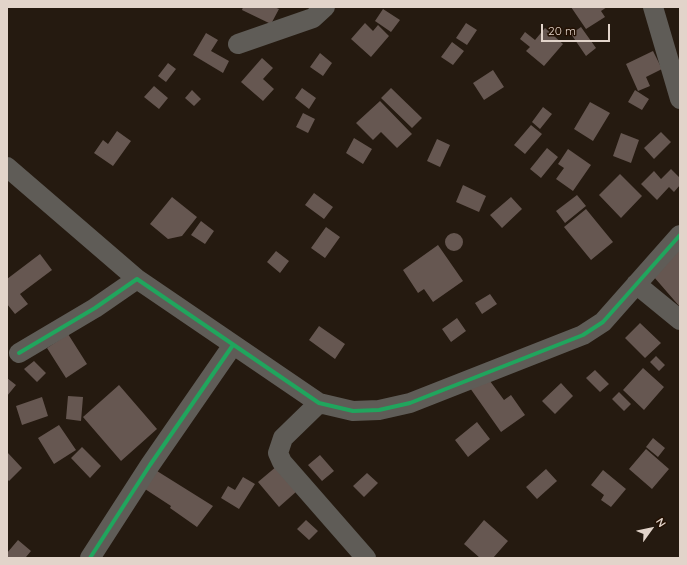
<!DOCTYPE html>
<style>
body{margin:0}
#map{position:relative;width:687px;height:565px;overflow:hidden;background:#251a10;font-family:Quicksand,sans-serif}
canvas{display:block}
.frame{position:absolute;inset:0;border:8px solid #e2d4ca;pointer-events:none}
.north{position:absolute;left:631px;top:509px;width:40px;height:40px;-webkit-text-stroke:3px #231002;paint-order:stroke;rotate:57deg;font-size:11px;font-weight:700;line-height:16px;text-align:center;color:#e2d4ca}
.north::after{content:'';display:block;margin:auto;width:14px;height:18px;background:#e2d4ca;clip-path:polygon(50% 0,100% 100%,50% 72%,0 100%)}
.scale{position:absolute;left:541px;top:24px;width:69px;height:18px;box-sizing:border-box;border:2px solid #e2d4ca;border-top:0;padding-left:5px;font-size:12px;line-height:14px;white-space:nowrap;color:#e2d4ca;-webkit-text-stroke:3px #231002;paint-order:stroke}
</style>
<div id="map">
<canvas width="687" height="565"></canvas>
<div class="frame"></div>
<div class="north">N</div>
<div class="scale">20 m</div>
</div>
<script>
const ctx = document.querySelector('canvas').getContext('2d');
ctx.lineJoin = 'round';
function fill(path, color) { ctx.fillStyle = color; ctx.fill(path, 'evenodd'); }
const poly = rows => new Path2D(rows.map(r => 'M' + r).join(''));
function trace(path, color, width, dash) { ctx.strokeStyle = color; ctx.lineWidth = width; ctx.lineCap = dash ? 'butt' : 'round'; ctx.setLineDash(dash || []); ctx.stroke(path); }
fill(poly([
 [243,7,274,7,279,9,271,24,242,10],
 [571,7,607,7,601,11,605,17,586,29],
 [383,9,400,20,391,32,375,21],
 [365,23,373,31,378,25,389,36,371,57,351,39],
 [466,23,477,30,467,45,456,38],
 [581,27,596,48,586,56,571,34],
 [545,28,563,44,544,66,526,51,530,47,520,39,525,32,535,40],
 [206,33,218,40,211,51,229,61,223,73,193,55],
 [452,42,464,51,453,65,441,57],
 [653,51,662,69,646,77,650,86,638,91,626,64],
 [320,53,332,63,323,76,310,67],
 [262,58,273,68,263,79,274,89,263,101,241,82],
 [168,63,176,69,166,82,158,76],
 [493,70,504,87,484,100,473,83],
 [154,86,168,98,159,109,144,97],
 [302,88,316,98,309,109,295,98],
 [391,88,422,118,412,128,381,98],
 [192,90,201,99,194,106,185,98],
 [635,90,649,99,642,110,628,102],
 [380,101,412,134,397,148,381,132,373,140,356,123],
 [590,102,610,113,593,141,574,129],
 [543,107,552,114,540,129,532,122],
 [303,113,315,119,308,133,296,127],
 [531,125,542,134,525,154,514,145],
 [117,131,131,141,113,166,94,153,103,140,108,144],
 [661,132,671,142,654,159,644,148],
 [621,133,639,140,631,163,613,156],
 [354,138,372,149,363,164,346,153],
 [437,139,450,145,440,167,427,161],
 [547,148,558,157,541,178,530,169],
 [568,149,591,165,573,191,556,179,564,168,558,164],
 [671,169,680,178,680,185,674,192,669,187,657,200,641,184,654,171,661,179],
 [620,174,642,196,621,218,599,195],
 [463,185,486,196,479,212,456,202],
 [314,193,333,207,324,219,305,205],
 [577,195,586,206,565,223,556,211],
 [172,197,197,217,182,236,168,239,150,224],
 [511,197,522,209,502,228,490,215],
 [586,209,613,242,591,260,564,227],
 [201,221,214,231,205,244,191,235],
 [326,227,340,237,325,258,311,248],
 '445 242a9 9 0 1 1 18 0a9 9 0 1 1-18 0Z',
 [438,245,463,281,433,302,424,289,418,293,403,270],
 [680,246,680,307,654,277],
 [276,251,289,261,280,273,267,262],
 [40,254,52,270,20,294,28,304,15,314,7,304,7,279],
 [490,294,497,304,482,314,475,303],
 [457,318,466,331,451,342,442,329],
 [640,323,661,343,645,358,625,338],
 [319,326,345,344,335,359,309,340],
 [68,334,87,364,66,378,47,348],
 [656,356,665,365,659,371,650,362],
 [34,361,46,373,37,382,24,369],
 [643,368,664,387,644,410,623,390],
 [595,370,609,384,600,392,586,378],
 [487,377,504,400,511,395,525,415,501,432,470,388],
 [7,378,16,385,7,396],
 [561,383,573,396,555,414,542,401],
 [119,385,157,429,121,461,83,417],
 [619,392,631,404,624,411,612,399],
 [68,396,83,397,81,421,66,419],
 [42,397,48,416,22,425,16,406],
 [477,422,490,439,468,457,455,440],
 [59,425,76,450,54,464,38,438],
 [653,438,665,448,658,457,646,447],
 [82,447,101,466,90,478,71,458],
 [646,449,669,469,652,489,629,469],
 [7,452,22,468,9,481,7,479],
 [320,455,334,471,322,481,308,465],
 [277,466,297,491,279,507,258,482],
 [546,469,557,481,537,499,526,487],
 [603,470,626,489,611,507,601,500,604,495,591,485],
 [157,471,213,506,197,527,170,508,171,506,145,489],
 [367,473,378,483,364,497,353,486],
 [243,477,255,484,239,509,221,498,228,486,235,490],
 [306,520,318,531,309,540,297,529],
 [484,520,508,541,493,558,480,558,464,544],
 [18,540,31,551,26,557,28,558,7,558,7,553]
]), '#665751');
trace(poly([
 [653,7,680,99],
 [238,44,313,18,325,7],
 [7,167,137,279],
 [636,284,680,320],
 [19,353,95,308,137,279,319,403,353,411,379,410,410,403,583,335,603,322,680,235],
 [319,403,283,438,278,453,282,462,366,558],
 [90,558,150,465,233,345]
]), '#5f5c57', 20);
trace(poly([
 [19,353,95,308,137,279,319,403,353,411,379,410,410,403,583,335,603,322,680,235],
 [90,558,150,465,233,345]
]), '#20a55d', 4);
</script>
